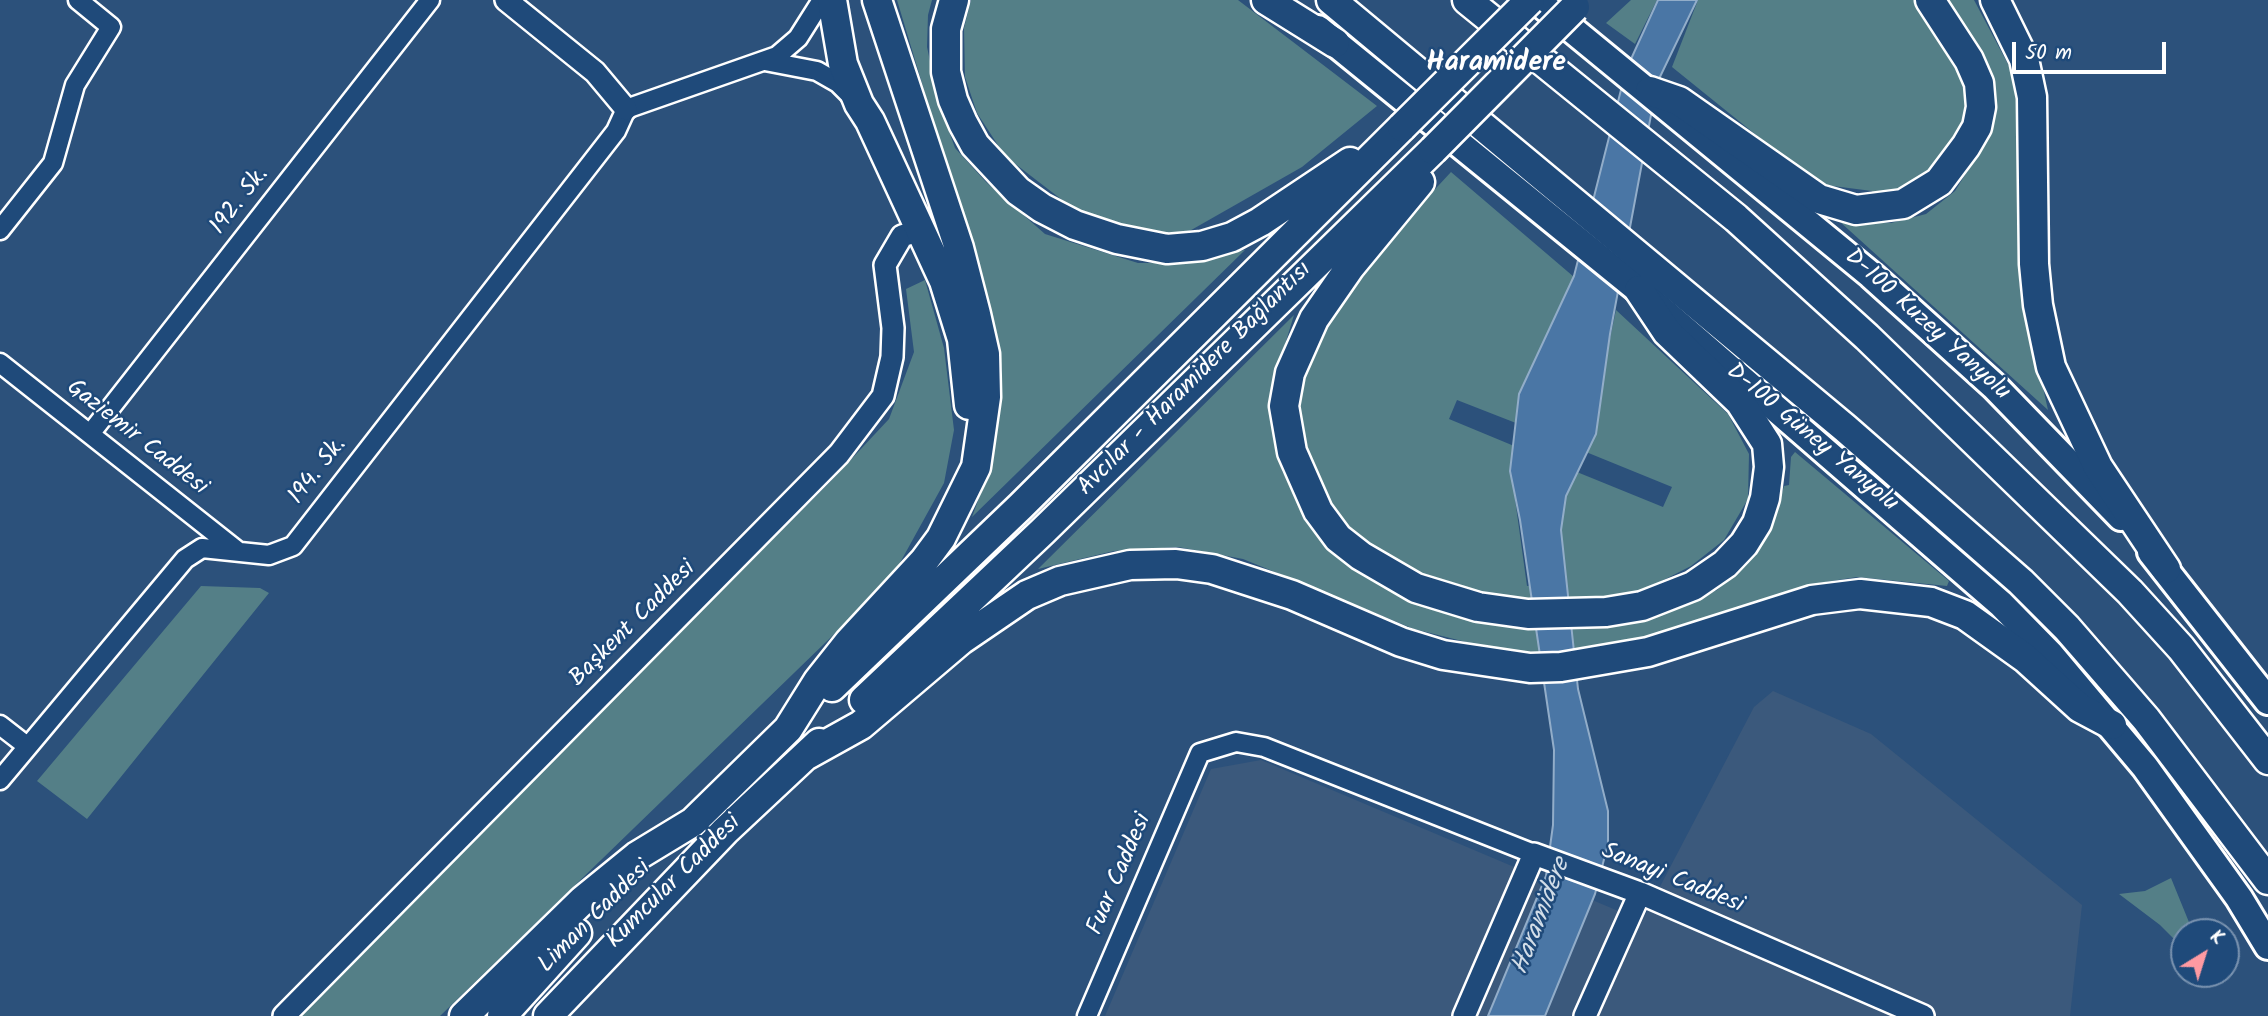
<!DOCTYPE html>
<meta charset="utf-8">
<style>
body{margin:0}
#map{position:relative;width:2268px;height:1016px;overflow:hidden;background:#2c517b;font-family:Kalam,sans-serif}
canvas{display:block}
.north{position:absolute;left:2170px;top:918px;width:70px;height:70px;box-sizing:border-box;background:#1f4a7a;border:2px solid #7992af;border-radius:50%;rotate:38deg;font-size:19px;font-weight:700;line-height:28px;text-align:center;color:#fff}
.north::after{content:'';display:block;margin:auto;width:24px;height:32px;background:#ff9aa2;clip-path:polygon(50% 0,100% 100%,50% 72%,0 100%)}
.scale{position:absolute;left:2012px;top:42px;width:154px;height:32px;box-sizing:border-box;border:4px solid #fff;border-top:0;padding-left:9px;font-size:21px;line-height:24px;white-space:nowrap;color:#fff;-webkit-text-stroke:5px #1f4a7a;paint-order:stroke}
</style>
<div id="map">
<canvas width="2268" height="1016"></canvas>
<div class="north">K</div>
<div class="scale">50 m</div>
</div>
<script>
const ctx = document.querySelector('canvas').getContext('2d');
ctx.lineJoin = 'round';
function fill(path, color) { ctx.fillStyle = color; ctx.fill(path, 'evenodd'); }
const poly = rows => new Path2D(rows.map(r => 'M' + r).join(''));
function trace(path, color, width, dash) { ctx.strokeStyle = color; ctx.lineWidth = width; ctx.lineCap = dash ? 'butt' : 'round'; ctx.setLineDash(dash || []); ctx.stroke(path); }
function label(font, color, halo, rows, align = 'center') {
  ctx.font = font + ' Kalam,sans-serif'; ctx.lineWidth = 5; ctx.setLineDash([]); ctx.textBaseline = 'middle'; ctx.strokeStyle = halo; ctx.fillStyle = color; for (const [text, x, y, turn = 0] of rows) {
    ctx.save(); ctx.translate(x, y); ctx.rotate((+turn || 0) * Math.PI / 180); ctx.textAlign = isNaN(turn) ? turn : align; if (halo) ctx.strokeText(text, 0, 0); ctx.fillText(text, 0, 0); ctx.restore();
  }
}
fill(poly([
 [1773,691,1871,734,2082,905,2070,1016,1105,1016,1211,769,1261,760,1642,921,1754,707]
]), '#3b597c');
fill(poly([
 [897,0,932,0,928,15,927,47,939,103,955,148,986,182,1045,234,1138,263,1180,263,1245,250,972,517,992,462,1002,371,994,323],
 [971,0,1238,0,1377,106,1302,167,1186,233,1143,231,1083,216,1005,156,977,113,965,77,964,28],
 [1631,0,1657,0,1635,44,1606,23],
 [1698,0,1916,0,1935,23,1964,75,1968,102,1963,129,1932,169,1915,183,1894,193,1873,195,1872,191,1825,185,1807,176,1672,67],
 [1946,0,1974,0,2010,68,2018,103,2021,146,2019,281,2048,410,1839,221,1891,223,1926,214,1955,191,1991,133,1995,107],
 [1451,172,1574,277,1520,392,1521,425,1457,400,1449,419,1531,453,1515,499,1527,586,1561,581,1559,530,1572,470,1663,507,1672,487,1586,452,1616,310,1728,414,1749,454,1748,499,1724,540,1691,566,1642,591,1587,600,1488,597,1411,569,1353,532,1319,489,1300,445,1299,404,1301,379,1317,337,1361,269],
 [925,280,944,348,954,430,944,483,891,579,440,1016,298,1016,829,483,889,419,914,352,906,289],
 [1294,315,1276,374,1282,471,1312,523,1364,573,1618,621,1677,608,1717,590,1753,556,1770,533,1784,486,1789,485,1791,457,1795,452,1949,581,1947,586,1857,577,1819,583,1632,641,1548,654,1498,650,1414,629,1243,559,1178,547,1114,551,1038,569],
 [201,586,260,588,269,593,87,819,37,781],
 [2171,878,2193,932,2184,932,2184,949,2160,925,2119,894,2145,891]
]), '#547f87');
const water = poly([
 [1658,0,1697,0,1657,83,1610,334,1596,434,1566,496,1561,530,1578,689,1608,811,1608,844,1595,894,1545,1016,1488,1016,1546,876,1553,825,1554,750,1520,520,1510,471,1519,394,1574,276,1626,70,1658,0]
]);
fill(water, '#4a76a5');
trace(water, '#92adc9', 2);
const minor = poly([
 [765,61,817,71,838,83,852,97],
 [0,230,53,163,75,85,111,27,78,0],
 [0,363,239,552],
 [90,434,430,0],
 [0,725,27,746],
 [0,780,185,559,202,548,269,555,293,546,616,131,626,109,777,56,798,38,822,0],
 [1087,1016,1200,753,1236,742,1264,747,1534,854]
]);
const tertiary = poly([
 [506,0,595,72,626,109],
 [284,1016,839,454,883,396,892,357,893,328,885,265,902,236,920,230],
 [1464,1016,1534,854,1640,893,1923,1016],
 [1585,1016,1640,893]
]);
const primary = poly([
 [1536,0,1871,275,1994,386,2121,517],
 [1318,29,1639,290,2001,604,2050,654,2145,767,2239,898,2268,946],
 [2151,552,2268,701]
]);
const trunk = poly([
 [832,0,843,64,859,104,870,121,944,281,962,339,969,405],
 [954,0,946,29,946,72,953,100,963,123,975,145,1018,191,1042,208,1075,225,1117,239,1167,249,1202,246,1232,237,1260,222,1350,162],
 [1266,0,1335,43],
 [1331,0,1845,428,2021,582,2067,628,2146,719,2268,880],
 [1467,0,1736,218,1867,337,2130,592,2181,648,2268,760],
 [1995,0,2024,59,2032,97,2034,264,2038,305,2051,367,2098,467,2166,569],
 [1650,91,1679,101,1819,199,1856,210,1903,204,1939,182,1966,146,1977,127,1981,107,1979,83,1969,60,1930,0],
 [1420,182,1350,267,1314,319,1290,373,1284,406,1292,452,1318,511,1338,538,1361,556,1416,588,1478,607,1528,614,1606,612,1642,606,1693,586,1725,564,1744,544,1757,523,1765,498,1769,467,1767,444,1740,402,1667,332,1639,290],
 [832,687,1021,506,1402,127],
 [864,700,1043,531,1433,150],
 [807,755,861,725,961,640,1027,595,1060,581,1130,565,1176,564,1212,569,1292,595,1401,642,1443,655,1530,668,1561,667,1648,652,1812,600,1860,594,1931,602,1965,615,2025,658,2080,708,2112,725],
 [464,1016,583,900,637,856,693,822,788,729,818,681,849,642,924,561,941,538,976,467,986,397,985,354,976,314,959,248,877,0],
 [502,1016,577,933],
 [548,1016,725,831,819,743]
]);
trace(minor, '#fff', 23);
trace(tertiary, '#fff', 26);
trace(primary, '#fff', 32);
trace(trunk, '#fff', 33);
trace(minor, '#1f4a7a', 18);
trace(tertiary, '#1f4a7a', 21);
trace(primary, '#1f4a7a', 26);
trace(trunk, '#1f4a7a', 28);
const trunkBridge = poly([
 [1402,127,1530,0],
 [1433,150,1575,7]
]);
trace(trunkBridge, '#fff', 33, []);
trace(trunkBridge, '#1f4a7a', 28);
label('24px', '#fff', '#1f4a7a', [
 ["192. Sk.",241,202,-52],
 ["D-100 Kuzey Yanyolu",1926,326,42],
 ["Avcılar - Haramidere Bağlantısı",1196,380,-45],
 ["Gaziemir Caddesi",136,439,38],
 ["D-100 Güney Yanyolu",1811,439,40],
 ["194. Sk.",319,472,-52],
 ["Başkent Caddesi",634,625,-45],
 ["Fuar Caddesi",1121,875,-67],
 ["Sanayi Caddesi",1672,880,22],
 ["Kumcular Caddesi",675,883,-45],
 ["Liman Caddesi",596,918,-45]
]);
label('italic 26px', '#d2dde8', '#1f4a7a', [
 ["Haramidere",1543,917,-69]
]);
label('bold 28px', '#fff', '#1f4a7a', [
 ["Haramidere",1496,65]
]);
</script>
